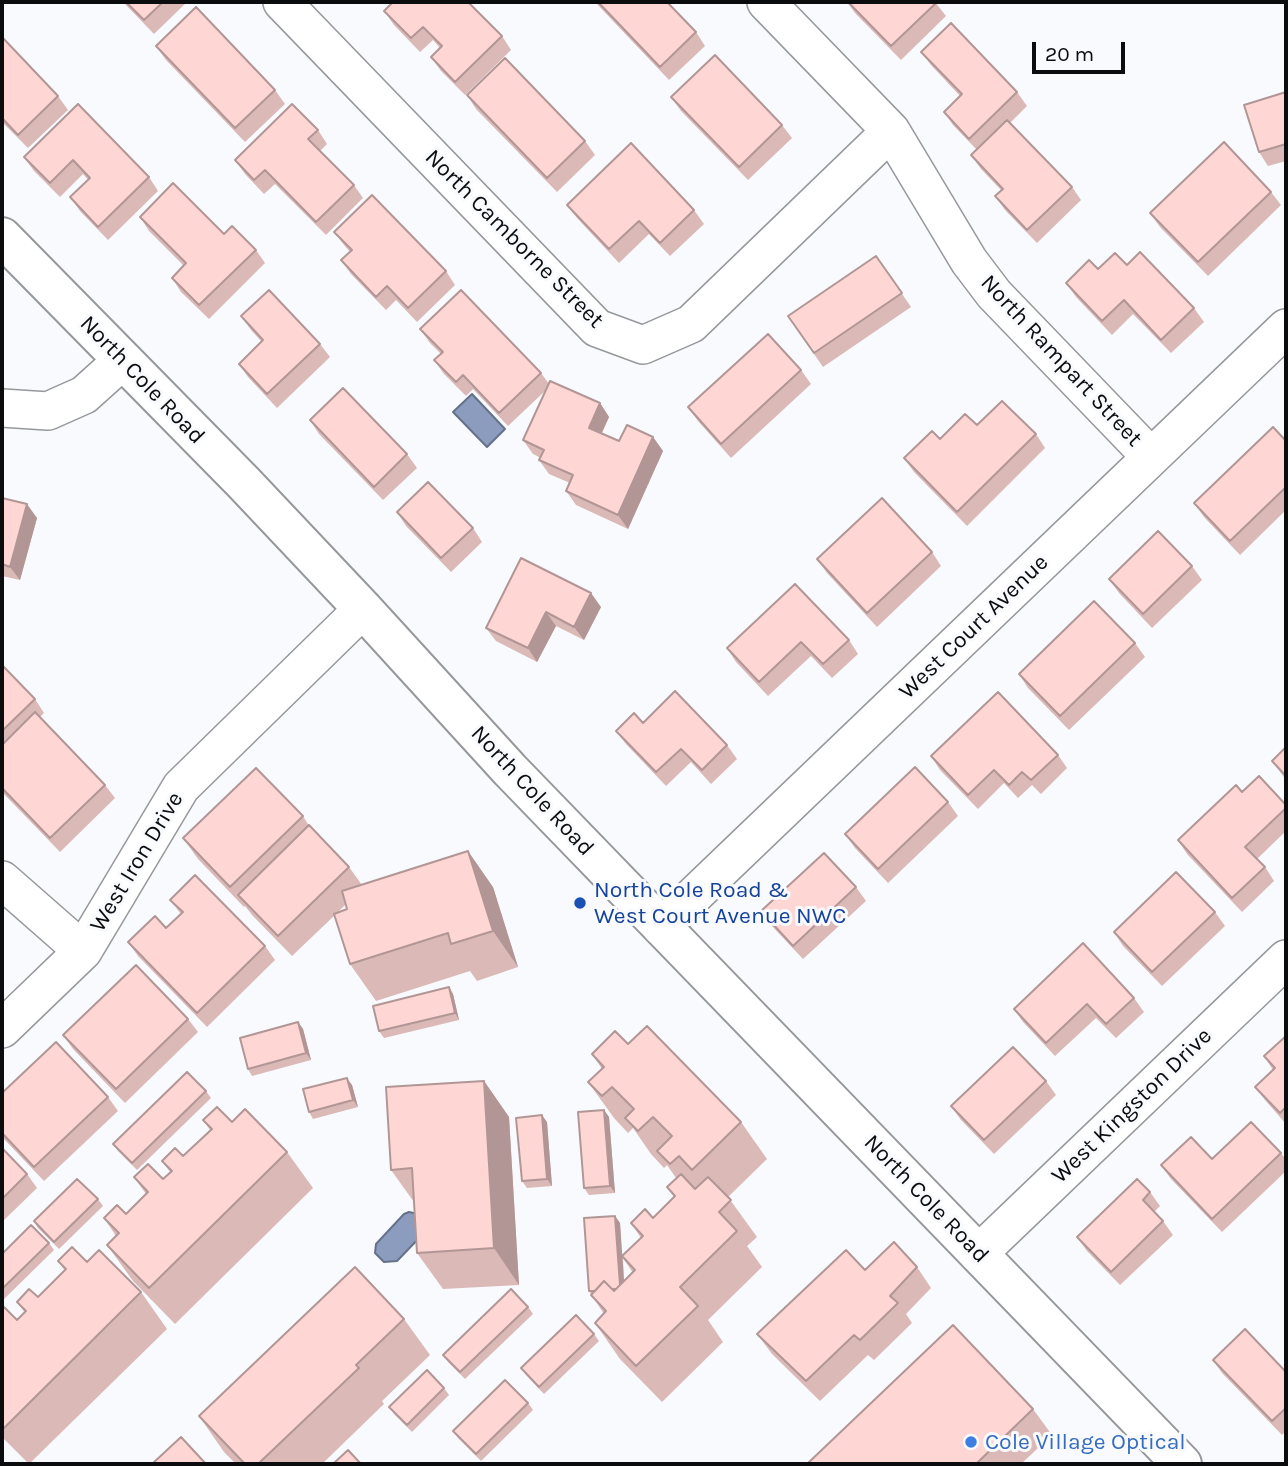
<!DOCTYPE html>
<style>
body{margin:0}
#map{position:relative;width:1288px;height:1466px;overflow:hidden;background:#f8fafe;font-family:Karla,sans-serif}
canvas{display:block}
.frame{position:absolute;inset:0;border:4px solid #0b0c0d;pointer-events:none}
.scale{position:absolute;left:1032px;top:42px;width:93px;height:32px;box-sizing:border-box;border:4px solid #0b0c0d;border-top:0;padding-left:9px;font-size:21px;line-height:24px;white-space:nowrap;color:#0b0c0d;-webkit-text-stroke:5px #f8fafe;paint-order:stroke}
</style>
<div id="map">
<canvas width="1288" height="1466"></canvas>
<div class="frame"></div>
<div class="scale">20 m</div>
</div>
<script>
const ctx = document.querySelector('canvas').getContext('2d');
ctx.lineJoin = 'round';
function fill(path, color) { ctx.fillStyle = color; ctx.fill(path, 'evenodd'); }
const poly = rows => new Path2D(rows.map(r => 'M' + r).join(''));
function trace(path, color, width, dash) { ctx.strokeStyle = color; ctx.lineWidth = width; ctx.lineCap = dash ? 'butt' : 'round'; ctx.setLineDash(dash || []); ctx.stroke(path); }
function label(font, color, halo, rows, align = 'center') {
  ctx.font = font + ' Karla,sans-serif'; ctx.lineWidth = 6; ctx.setLineDash([]); ctx.textBaseline = 'middle'; ctx.strokeStyle = halo; ctx.fillStyle = color; for (const [text, x, y, turn = 0] of rows) {
    ctx.save(); ctx.translate(x, y); ctx.rotate((+turn || 0) * Math.PI / 180); ctx.textAlign = isNaN(turn) ? turn : align; if (halo) ctx.strokeText(text, 0, 0); ctx.fillText(text, 0, 0); ctx.restore();
  }
}
const water = poly([
 [472,394,505,429,487,447,453,412,472,394],
 [409,1212,418,1214,423,1234,397,1261,384,1262,375,1253,376,1244,404,1214,409,1212]
]);
fill(water, '#8b9cbe');
trace(water, '#657189', 2);
const minor = poly([
 [282,2,597,328,643,345,691,324,891,131],
 [766,2,891,131,969,261,994,294,1151,457],
 [2,408,48,411,84,395,123,360],
 [2,880,83,951],
 [661,927,1286,328],
 [2,1029,83,951,181,787,363,609],
 [978,1254,1286,959]
]);
const secondary = poly([
 [2,237,244,483,363,609,510,770,1182,1464]
]);
trace(minor, '#96989c', 40);
trace(secondary, '#96989c', 42);
trace(minor, '#fff', 37);
trace(secondary, '#fff', 38);
fill(poly([
 [123,2,187,2,154,34],
 [595,2,667,2,696,32,705,46,669,80],
 [847,2,935,2,946,16,901,60,855,13],
 [384,11,502,36,511,50,465,95,441,71,431,57,440,48,433,40,420,52,394,25],
 [2,37,58,96,68,110,28,148,2,122],
 [156,46,275,90,285,104,245,142,166,60],
 [921,52,1017,92,1027,106,1010,123,1072,187,1081,200,1037,243,1005,210,995,196,1001,190,981,169,971,155,977,150,953,125,944,112,960,96,931,65],
 [1286,92,1286,161,1268,166,1259,152],
 [467,95,585,141,595,155,557,192,476,109],
 [671,97,782,125,792,138,748,180,681,111],
 [78,104,149,177,158,191,108,240,80,211,70,197,88,180,83,174,60,197,34,171,24,157],
 [318,130,327,144,320,151,354,185,363,198,326,235,275,184,264,194,245,174,235,160],
 [1271,192,1281,205,1208,276,1160,227,1150,213],
 [567,205,694,210,704,224,670,256,649,234,619,263,577,218],
 [140,217,256,250,265,263,209,319,181,292,172,278,184,266,149,231],
 [334,232,446,271,455,285,417,322,396,300,386,310,351,274,341,260,350,252,344,245],
 [876,256,911,307,823,367,788,316],
 [1127,265,1194,308,1204,322,1171,353,1133,314,1112,335,1076,297,1066,283,1098,269],
 [241,316,320,344,330,357,277,408,248,377,239,364,261,341,251,330],
 [420,329,541,373,549,384,600,403,609,417,602,433,619,441,653,437,663,451,628,529,576,505,566,491,570,483,549,474,539,460,541,458,533,454,523,440,545,391,508,426,473,389,466,396,444,374,434,360,441,354,430,343],
 [801,370,811,384,731,458,698,421,688,407],
 [310,420,407,454,417,468,383,500,319,434],
 [977,425,1036,434,1045,448,967,526,914,472,904,458,940,439],
 [1286,441,1286,510,1240,555,1204,517,1194,503],
 [2,498,37,518,20,580,2,576],
 [397,512,473,528,482,542,451,572,406,526],
 [932,552,941,566,877,627,827,573,817,559],
 [521,558,601,607,584,640,556,626,537,662,496,641,486,628],
 [1192,566,1202,580,1152,628,1119,593,1109,579],
 [795,584,849,640,858,654,832,678,811,656,768,696,736,662,727,648],
 [1135,643,1145,657,1069,730,1028,688,1019,674],
 [2,665,35,699,44,713,40,717,105,785,115,798,60,852,2,792],
 [643,723,727,745,737,759,711,784,691,762,666,786,626,744,616,731],
 [1286,747,1286,780,1272,761],
 [1058,755,1067,768,1041,794,1032,785,1018,798,1004,783,978,809,940,770,931,756],
 [1242,792,1286,805,1286,831,1257,859,1265,867,1274,881,1242,912,1187,854,1178,840],
 [948,802,958,816,888,883,855,848,845,834],
 [303,816,309,826,349,867,362,885,493,887,518,967,477,981,470,971,376,1001,350,964,335,915,292,956,252,915,245,906,244,907,198,859,183,838],
 [346,904,347,909,337,913],
 [856,887,866,901,803,959,771,925,761,911],
 [170,900,265,946,275,960,207,1027,138,956,128,942,166,928,181,914],
 [1215,912,1225,926,1162,986,1123,946,1114,932],
 [449,987,453,994,459,1020,384,1038,379,1031],
 [1134,998,1144,1012,1116,1038,1096,1018,1055,1056,1023,1022,1014,1009],
 [188,1019,198,1032,125,1103,73,1049,63,1035],
 [298,1022,303,1029,311,1060,252,1076,248,1069],
 [1286,1036,1286,1124,1265,1100,1255,1087,1273,1070,1264,1056],
 [628,1044,741,1122,767,1159,728,1197,757,1237,747,1246,762,1267,708,1320,723,1342,662,1402,620,1359,595,1323,604,1314,589,1291,615,1216,620,1223,622,1256,641,1238,631,1223,653,1218,674,1197,667,1187,676,1178,667,1165,664,1168,651,1154,633,1128,628,1133,614,1118,588,1082,602,1069,592,1054],
 [623,1258,633,1273,624,1281],
 [484,1081,509,1117,519,1285,443,1289,417,1253,414,1202,391,1170],
 [1046,1081,1056,1095,994,1154,961,1120,951,1106],
 [352,1085,358,1107,313,1119,309,1112],
 [206,1091,211,1098,137,1170,118,1151,113,1144],
 [2,1093,108,1097,118,1111,44,1181,2,1137],
 [604,1110,609,1117,615,1193,589,1195,584,1188],
 [203,1120,232,1122,287,1152,313,1188,175,1324,133,1281,107,1245,116,1236,104,1218,126,1214,146,1194,134,1177,163,1179,170,1172,162,1161,183,1156,210,1130],
 [547,1122,552,1186,527,1188,522,1181],
 [2,1148,27,1174,37,1188,2,1222],
 [1281,1153,1286,1160,1286,1171,1222,1232,1171,1179,1161,1165,1212,1159],
 [1150,1192,1160,1206,1154,1212,1163,1221,1173,1235,1120,1285,1087,1251,1077,1237],
 [98,1199,103,1206,59,1249,38,1228,34,1221],
 [49,1243,54,1250,2,1301,2,1254],
 [58,1261,87,1262,141,1292,167,1329,29,1464,2,1437,2,1305,17,1320,25,1313,17,1302,38,1297,65,1271],
 [917,1267,931,1288,906,1314,912,1323,874,1360,868,1355,820,1401,772,1354,757,1334,865,1270],
 [528,1307,533,1314,465,1379,448,1362,443,1355],
 [404,1319,430,1355,382,1401,384,1404,322,1464,236,1464,224,1452,199,1416],
 [594,1334,599,1341,544,1394,526,1375,521,1368],
 [1213,1360,1286,1372,1286,1431,1282,1435,1222,1373],
 [444,1388,449,1395,412,1432,394,1414,389,1407],
 [528,1403,533,1410,481,1461,458,1438,453,1431],
 [1033,1409,1052,1435,1021,1464,807,1464]
]), '#dab9b7');
fill(poly([
 [600,403,609,417,598,441,589,428],
 [653,437,663,451,628,529,618,515],
 [27,504,37,518,20,580,10,567],
 [591,593,601,607,584,640,574,627],
 [546,612,556,626,537,662,528,648],
 [468,851,493,887,518,967,493,931],
 [449,987,453,994,459,1020,455,1013],
 [298,1022,303,1029,311,1060,306,1053],
 [347,1078,352,1085,358,1107,353,1100],
 [484,1081,509,1117,519,1285,494,1248],
 [604,1110,609,1117,615,1193,610,1186],
 [542,1115,547,1122,552,1186,547,1179],
 [615,1216,620,1223,625,1296,620,1289]
]), '#b29695');
const building = poly([
 [126,2,163,2,144,20,126,2],
 [393,2,468,2,502,36,455,82,431,57,442,46,423,27,411,38,384,11,393,2],
 [598,2,667,2,696,32,660,67,598,2],
 [848,2,935,2,936,3,891,46,848,2],
 [196,7,275,90,235,128,156,46,196,7],
 [951,23,1017,92,969,139,944,112,962,94,921,52,951,23],
 [2,37,58,96,18,135,2,118,2,37],
 [715,55,782,125,739,167,671,97,715,55],
 [505,58,585,141,547,178,467,95,505,58],
 [1286,92,1286,144,1259,152,1244,105,1286,92],
 [78,104,149,177,98,227,70,197,90,178,73,160,50,183,24,157,78,104],
 [292,104,318,130,308,139,354,185,316,222,265,170,254,180,235,160,292,104],
 [1007,120,1072,187,1027,230,995,196,1003,189,971,155,1007,120],
 [1224,142,1271,192,1198,262,1150,213,1224,142],
 [631,143,694,210,660,243,639,221,609,249,567,205,631,143],
 [173,183,224,234,232,226,256,250,199,305,172,278,186,263,140,217,173,183],
 [372,195,446,271,408,308,387,286,376,297,341,260,352,250,334,232,372,195],
 [1140,252,1194,308,1161,340,1124,300,1102,321,1066,283,1089,260,1098,269,1115,253,1127,265,1140,252],
 [876,256,902,293,814,353,788,316,876,256],
 [269,290,320,344,267,394,239,364,263,340,241,316,269,290],
 [461,290,541,373,499,413,463,375,456,382,434,360,443,352,420,329,461,290],
 [768,334,801,370,721,444,688,407,768,334],
 [550,381,600,403,589,428,619,441,627,425,653,437,618,515,566,491,573,475,539,460,544,450,523,440,550,381],
 [343,388,407,454,374,487,310,420,343,388],
 [1002,401,1036,434,957,512,904,458,932,431,940,439,965,414,977,425,1002,401],
 [1273,427,1286,441,1286,487,1230,541,1194,503,1273,427],
 [428,482,473,528,441,558,397,512,428,482],
 [2,498,27,504,10,567,2,564,2,498],
 [882,498,932,552,867,613,817,559,882,498],
 [1158,531,1192,566,1143,614,1109,579,1158,531],
 [521,558,591,593,574,627,546,612,528,648,486,628,521,558],
 [795,584,849,640,823,664,801,642,759,682,727,648,795,584],
 [1094,601,1135,643,1060,716,1019,674,1094,601],
 [2,665,35,699,2,731,2,665],
 [675,691,727,745,702,770,681,749,656,772,616,731,634,713,643,723,675,691],
 [998,692,1058,755,1031,780,1022,772,1009,785,994,770,968,795,931,756,998,692],
 [35,712,105,785,50,838,2,788,2,745,35,712],
 [1286,747,1286,776,1272,761,1286,747],
 [915,767,948,802,878,869,845,834,915,767],
 [256,768,303,816,230,887,183,838,256,768],
 [1259,776,1286,805,1286,808,1245,847,1265,867,1232,898,1178,840,1236,785,1242,792,1259,776],
 [309,825,349,867,278,936,238,895,309,825],
 [468,851,493,931,451,944,448,933,350,964,334,914,347,909,342,891,468,851],
 [824,853,856,887,793,946,761,911,824,853],
 [1176,872,1215,912,1152,972,1114,932,1176,872],
 [195,875,265,946,197,1013,128,942,155,916,166,928,183,912,170,900,195,875],
 [1083,943,1134,998,1106,1024,1087,1004,1046,1043,1014,1009,1083,943],
 [136,965,188,1019,116,1089,63,1035,136,965],
 [449,987,455,1013,379,1031,373,1006,449,987],
 [298,1022,306,1053,248,1069,240,1038,298,1022],
 [647,1026,741,1122,692,1170,679,1156,670,1164,657,1151,672,1136,653,1117,638,1131,625,1118,634,1109,612,1087,602,1096,588,1082,604,1067,592,1054,615,1031,628,1044,647,1026],
 [1286,1036,1286,1107,1280,1113,1255,1087,1275,1068,1264,1056,1286,1036],
 [56,1042,108,1097,34,1167,2,1133,2,1093,56,1042],
 [1013,1047,1046,1081,984,1140,951,1106,1013,1047],
 [187,1072,206,1091,132,1163,113,1144,187,1072],
 [347,1078,353,1100,309,1112,303,1089,347,1078],
 [484,1081,494,1248,417,1253,412,1168,391,1170,386,1087,484,1081],
 [217,1107,232,1122,245,1109,287,1152,149,1288,107,1245,119,1233,104,1218,117,1205,126,1214,148,1192,134,1177,148,1164,163,1179,172,1171,162,1161,175,1148,183,1156,212,1129,203,1120,217,1107],
 [604,1110,610,1186,584,1188,578,1112,604,1110],
 [542,1115,547,1179,522,1181,516,1118,542,1115],
 [1251,1122,1281,1153,1212,1219,1161,1165,1191,1137,1212,1159,1251,1122],
 [2,1148,27,1174,2,1199,2,1148],
 [681,1174,695,1189,708,1177,731,1200,719,1212,737,1231,680,1287,698,1306,636,1366,595,1323,606,1311,591,1295,604,1281,614,1291,635,1270,622,1256,643,1236,631,1223,645,1209,653,1218,675,1196,667,1187,681,1174],
 [77,1179,98,1199,54,1242,34,1221,77,1179],
 [1137,1179,1150,1192,1143,1200,1163,1221,1111,1272,1077,1237,1137,1179],
 [615,1216,620,1285,616,1289,612,1289,604,1281,595,1291,589,1291,584,1218,615,1216],
 [31,1225,49,1243,2,1289,2,1254,31,1225],
 [894,1242,917,1267,890,1296,898,1303,860,1340,854,1335,806,1381,757,1334,846,1250,865,1270,894,1242],
 [72,1247,87,1262,99,1250,141,1292,4,1428,2,1426,2,1334,3,1333,2,1331,2,1305,17,1320,26,1311,17,1302,29,1289,38,1297,66,1269,58,1261,72,1247],
 [355,1267,404,1319,356,1365,359,1368,258,1464,245,1464,199,1416,355,1267],
 [511,1289,528,1307,460,1372,443,1355,511,1289],
 [576,1315,594,1334,539,1387,521,1368,576,1315],
 [953,1325,1033,1409,976,1464,807,1464,953,1325],
 [1245,1329,1286,1372,1286,1408,1272,1421,1213,1360,1245,1329],
 [427,1370,444,1388,407,1425,389,1407,427,1370],
 [505,1380,528,1403,476,1454,453,1431,505,1380],
 [181,1437,206,1464,152,1464,181,1437],
 [348,1450,361,1464,333,1464,348,1450]
]);
fill(building, '#fed7d5');
trace(building, '#b29695', 2);
for (const [x, y, r, color] of [
 [580,903,7,"#1a4fb4"],
 [971,1442,7,"#3f7fe0"]
]) { const dot = new Path2D(); dot.arc(x, y, r, 0, 2 * Math.PI); ctx.fillStyle = color; ctx.fill(dot); trace(dot, '#f8fafe', 2.5); }
label('23px', '#0b0c0d', '#f8fafe', [
 ["North Camborne Street",514,239,45],
 ["North Rampart Street",1061,361,47],
 ["North Cole Road",142,380,46],
 ["West Court Avenue",974,627,-44],
 ["North Cole Road",532,791,47],
 ["West Iron Drive",137,862,-59],
 ["West Kingston Drive",1132,1106,-44],
 ["North Cole Road",926,1199,46]
]);
label('23px', '#164399', '#f8fafe', [
 ["North Cole Road &",594,890],
 ["West Court Avenue NWC",594,916]
], 'left');
label('23px', '#366cbe', '#f8fafe', [
 ["Cole Village Optical",985,1442]
], 'left');
</script>
